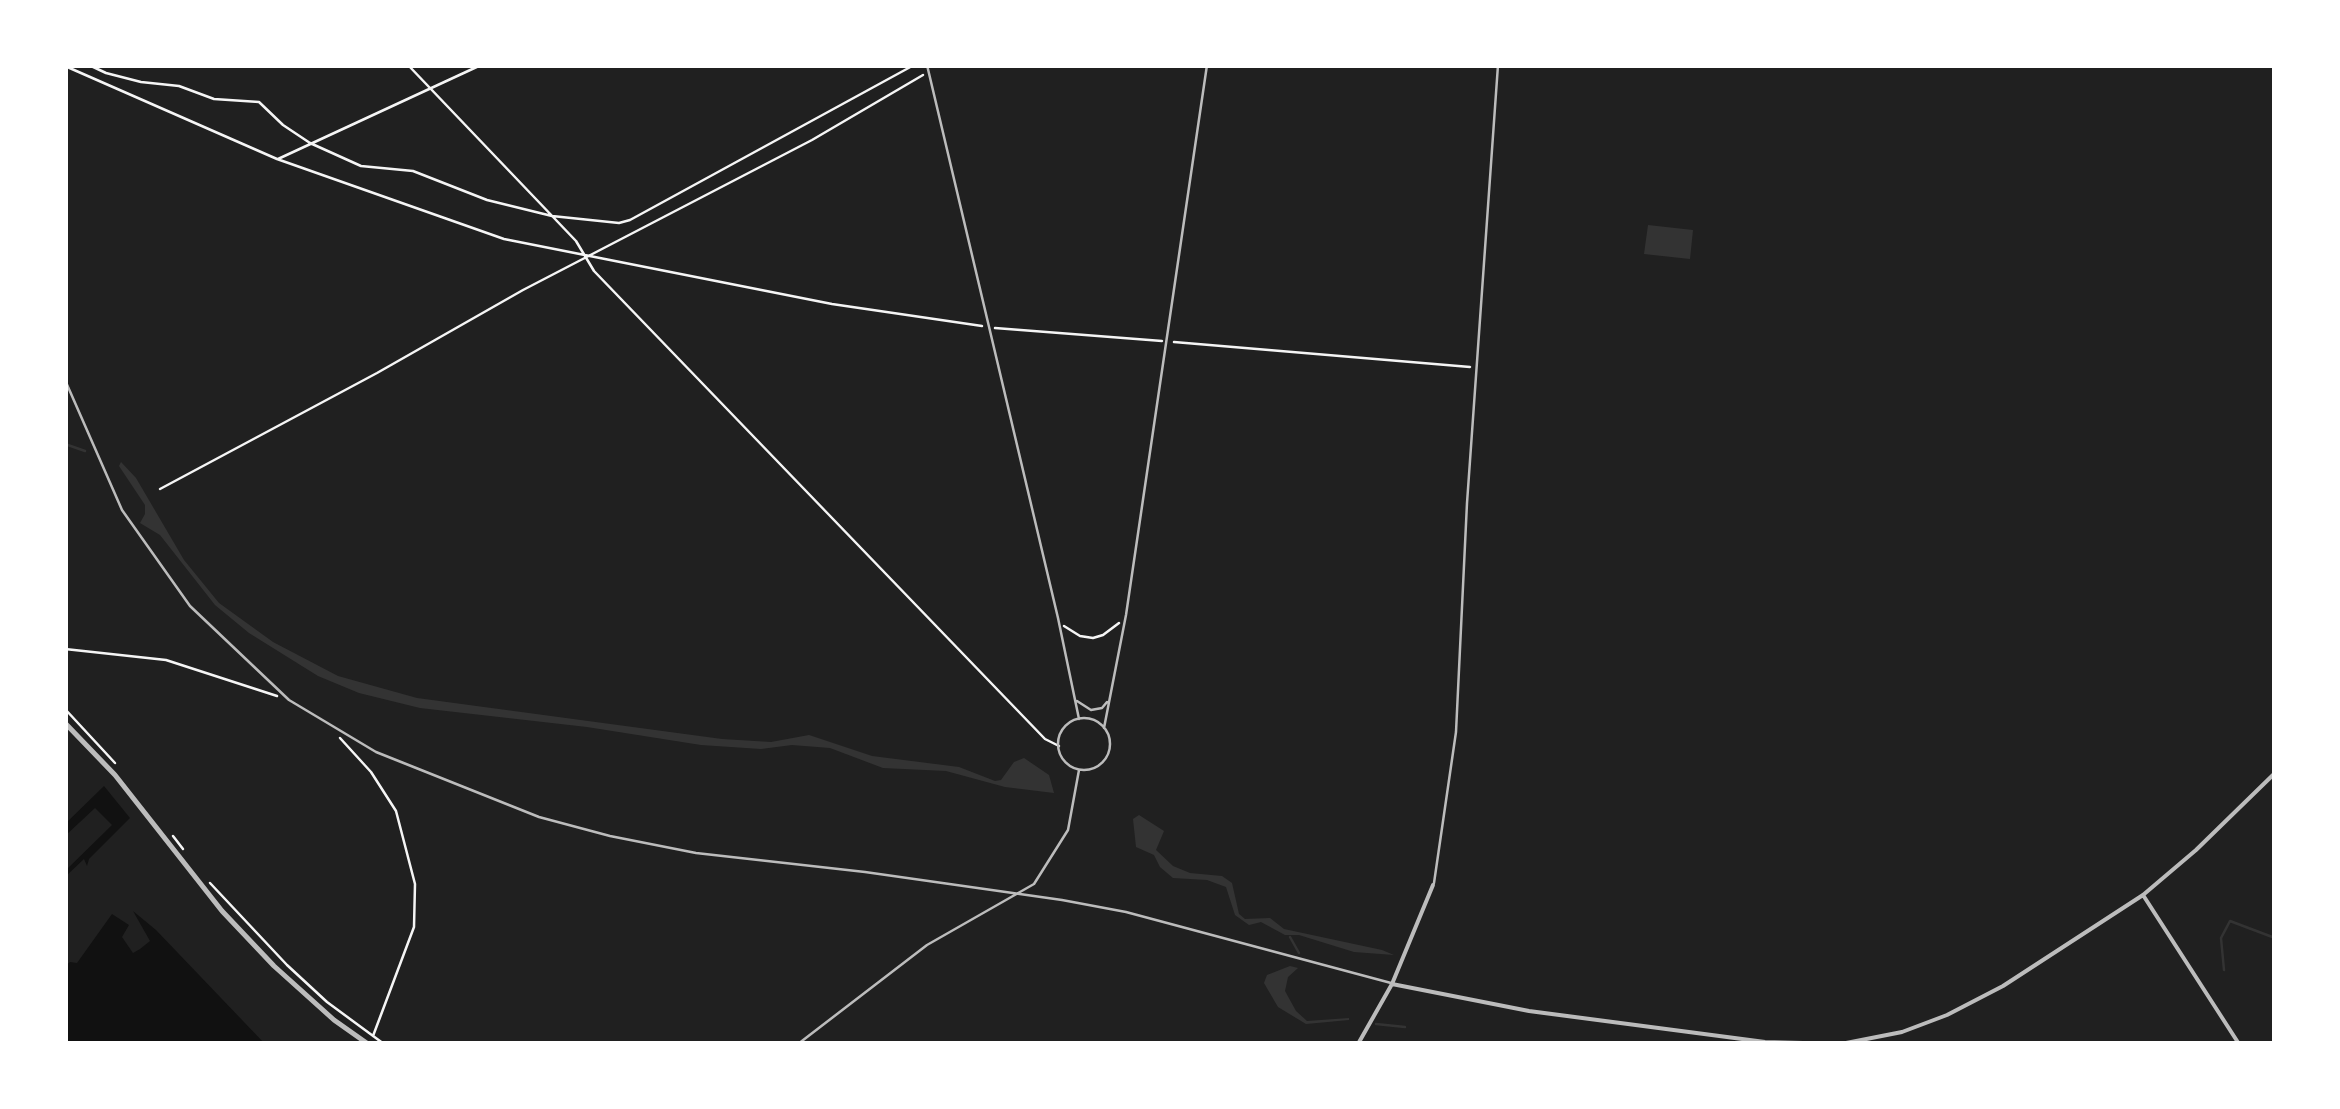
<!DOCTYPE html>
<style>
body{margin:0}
#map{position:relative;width:2340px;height:1109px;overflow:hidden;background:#111;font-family:"Golos Text",sans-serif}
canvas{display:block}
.frame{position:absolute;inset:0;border:68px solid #fff;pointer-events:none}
</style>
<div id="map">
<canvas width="2340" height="1109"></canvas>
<div class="frame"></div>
</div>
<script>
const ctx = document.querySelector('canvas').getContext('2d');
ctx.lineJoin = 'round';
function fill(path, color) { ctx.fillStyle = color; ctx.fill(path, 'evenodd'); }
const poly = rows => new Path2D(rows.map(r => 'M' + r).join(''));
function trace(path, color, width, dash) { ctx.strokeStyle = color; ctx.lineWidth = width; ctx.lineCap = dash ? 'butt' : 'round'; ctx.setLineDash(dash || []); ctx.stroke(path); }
fill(poly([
 [65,65,2275,65,2275,1044,265,1044,156,930,133,911,150,941,140,949,133,953,122,937,129,925,112,914,77,963,70,962,65,966,65,877,84,859,87,866,89,859,130,818,104,786,65,824],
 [95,808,112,825,65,871,65,836]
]), '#202020');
fill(poly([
 [1648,225,1693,230,1690,259,1644,254],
 [121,462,136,478,184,560,219,603,273,642,338,676,417,698,722,739,771,742,809,735,872,756,959,767,995,781,1001,780,1014,762,1024,758,1049,775,1054,793,1005,787,946,771,883,768,830,748,792,745,761,749,701,745,587,727,420,708,359,693,318,676,249,633,215,605,160,535,140,523,145,514,145,505,119,466],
 [1139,815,1164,831,1156,850,1173,866,1190,873,1222,876,1232,883,1239,914,1245,919,1270,918,1284,929,1382,950,1394,955,1354,952,1299,935,1285,935,1261,922,1249,925,1235,915,1226,887,1207,880,1173,878,1160,867,1154,855,1136,847,1133,819],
 [1290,966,1298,968,1288,977,1285,991,1296,1011,1307,1021,1349,1018,1349,1020,1306,1024,1278,1007,1264,983,1267,975]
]), '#333');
trace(poly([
 [65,444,85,451],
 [1290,937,1299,953],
 [2224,970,2221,938,2230,921,2275,938],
 [1376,1024,1405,1027]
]), '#333', 2.5);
trace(poly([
 [89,65,106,73,141,82,179,86,214,99,259,102,283,125,310,143,361,166,413,171,487,200,552,216,619,223,630,220,914,65],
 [408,65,576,241,594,271,1045,739,1059,746],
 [65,66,277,159,504,239,832,304,982,326],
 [278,159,481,65],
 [995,328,1162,341],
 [1174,342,1470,367],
 [160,489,377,373,523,290,812,140,923,75],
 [1064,626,1080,636,1093,638,1103,635,1119,623],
 [65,649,166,660,277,696],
 [65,709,115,763],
 [340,738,371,772,396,811,415,884,414,927,373,1036],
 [173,836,183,849],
 [210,883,287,965,327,1002,384,1044]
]), '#f5f5f5', 2.5);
trace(poly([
 [927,65,1058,618,1079,719],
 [65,380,122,510,190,606,289,700,376,752,539,817,610,836,696,853,865,872,1062,900,1126,912,1391,983],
 [1077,701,1091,710,1102,708,1107,702],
 '1058 744a26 26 0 1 1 52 0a26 26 0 1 1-52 0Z',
 [1104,728,1126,615,1207,65],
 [1434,883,1456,732,1467,503,1498,65],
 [798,1044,927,945,1034,884,1068,830,1079,770]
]), '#bcbcbc', 2.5);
trace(poly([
 [2143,895,2239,1044],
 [1392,984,1529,1011,1765,1042,1841,1044,1902,1032,1947,1015,2003,986,2143,895,2196,850,2275,773],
 [1358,1044,1392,984,1433,885]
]), '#bcbcbc', 4);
trace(poly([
 [65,723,115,775,222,911,274,966,334,1020,368,1044]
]), '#bcbcbc', 5);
</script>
